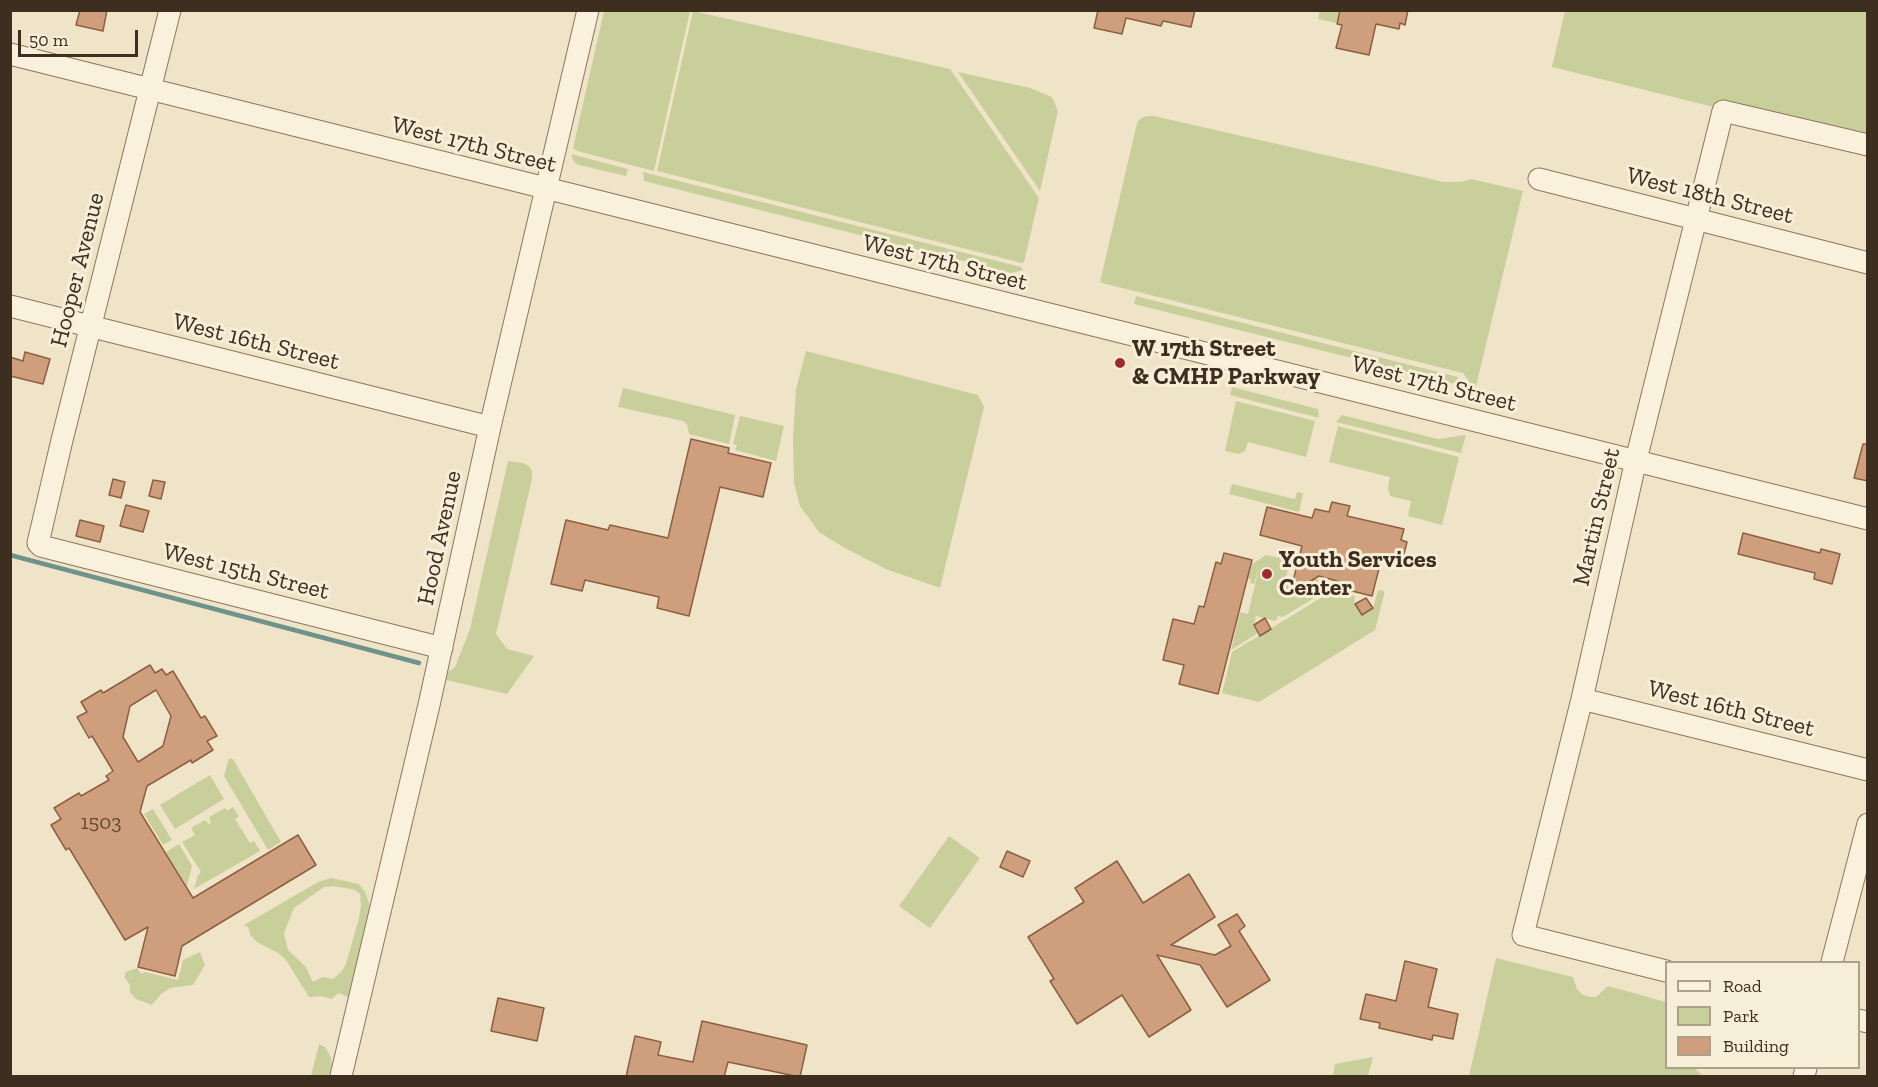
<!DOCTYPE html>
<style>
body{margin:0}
#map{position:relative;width:1878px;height:1087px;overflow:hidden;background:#f0e4c8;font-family:"Zilla Slab",serif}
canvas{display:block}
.frame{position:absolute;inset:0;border:12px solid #3d2e20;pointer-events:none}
.legend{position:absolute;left:1665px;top:961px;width:195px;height:108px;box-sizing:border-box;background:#f7eed8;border:2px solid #ada18e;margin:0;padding:8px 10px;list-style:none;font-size:18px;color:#3d2e20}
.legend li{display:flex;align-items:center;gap:12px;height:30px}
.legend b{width:30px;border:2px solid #ada18e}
.scale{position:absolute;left:18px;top:30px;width:120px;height:27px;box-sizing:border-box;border:3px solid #3d2e20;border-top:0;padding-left:8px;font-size:18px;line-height:21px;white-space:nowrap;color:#3d2e20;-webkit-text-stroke:4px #f7eed8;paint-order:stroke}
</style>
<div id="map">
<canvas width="1878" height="1087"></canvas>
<div class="frame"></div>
<ul class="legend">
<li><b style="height:8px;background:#faf1dc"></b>Road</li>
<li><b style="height:16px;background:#c9cf9b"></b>Park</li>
<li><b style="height:16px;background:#cf9f7d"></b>Building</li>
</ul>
<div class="scale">50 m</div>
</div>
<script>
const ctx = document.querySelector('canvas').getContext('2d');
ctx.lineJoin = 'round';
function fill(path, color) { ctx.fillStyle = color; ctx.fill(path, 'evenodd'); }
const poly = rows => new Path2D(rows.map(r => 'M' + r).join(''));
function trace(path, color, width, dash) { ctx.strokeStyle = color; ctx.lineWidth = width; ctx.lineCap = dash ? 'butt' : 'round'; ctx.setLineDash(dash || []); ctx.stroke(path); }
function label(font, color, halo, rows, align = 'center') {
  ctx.font = font + ' "Zilla Slab",serif'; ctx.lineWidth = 6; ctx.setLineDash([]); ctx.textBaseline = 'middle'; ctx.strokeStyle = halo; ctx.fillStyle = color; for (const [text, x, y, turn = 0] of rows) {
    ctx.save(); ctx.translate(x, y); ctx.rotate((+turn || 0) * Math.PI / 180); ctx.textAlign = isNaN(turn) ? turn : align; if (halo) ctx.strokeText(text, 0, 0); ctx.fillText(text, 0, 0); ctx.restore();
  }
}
fill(poly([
 [1320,10,1339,11,1336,23,1318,19],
 [604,11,690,11,654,171,577,151,573,148],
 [693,11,950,69,1039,198,1024,262,1022,263,657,171],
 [1565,11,1867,11,1867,145,1552,67],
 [958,72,1030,88,1052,97,1058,111,1040,191],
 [1147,116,1154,116,1444,182,1461,182,1471,179,1523,191,1475,390,1463,373,1102,283,1100,282,1137,123,1141,118],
 [571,154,628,169,626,176,579,165,574,162],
 [643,172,1021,267,1023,270,1011,273,644,181],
 [1136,296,1458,377,1456,384,1134,304],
 [806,351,978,395,984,407,940,588,886,569,843,547,819,532,800,506,794,483,793,439,796,389],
 [1232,387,1318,409,1319,418,1230,395],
 [623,388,735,415,729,444,689,434,687,424,683,421,618,407],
 [1236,401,1315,421,1306,457,1248,442,1245,451,1239,454,1225,451],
 [1342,415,1438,439,1466,435,1461,453,1336,422],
 [740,416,784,426,776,461,735,450,737,445,733,444],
 [1338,426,1459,457,1442,525,1408,516,1411,501,1390,496,1388,488,1390,477,1329,462],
 [508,461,523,463,529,466,532,471,532,479,496,634,507,649,534,656,507,694,446,680,448,672,455,667,470,629],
 [1232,484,1295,499,1297,492,1303,493,1299,512,1229,494],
 [1266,555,1289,560,1286,581,1291,579,1297,590,1309,584,1310,578,1324,581,1323,584,1326,585,1324,592,1283,617,1278,616,1276,621,1256,616,1254,626,1258,633,1231,650,1240,612,1248,614,1259,568,1254,584,1250,583,1251,579,1248,579,1252,564],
 [1378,590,1385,591,1375,630,1259,702,1222,693,1232,652,1329,593,1342,596,1343,593,1355,596,1354,603,1362,616,1373,609],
 [229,758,233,759,281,842,268,850,224,776],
 [210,775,224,799,175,829,160,805],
 [233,807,239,816,235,819,250,843,254,841,260,851,194,889,198,875,201,872,182,842,195,835,191,828,205,820,209,824,211,823,209,817,225,808,227,811],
 [153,809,172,840,163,845,144,814],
 [949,836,980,858,930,928,899,906],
 [179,844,192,866,187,886,166,852],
 [331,878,359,884,365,892,370,906,349,997,338,993,332,999,321,996,309,997,286,960,278,953,257,942,251,936,248,927,244,925,318,882],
 [334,886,355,890,360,894,361,905,359,918,346,964,342,971,333,979,323,977,313,982,306,967,288,950,284,933,294,908,324,887],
 [200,952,205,965,193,985,170,988,161,994,152,1005,136,999,130,992,130,985,124,977,126,972,137,968,141,974,145,972,178,980,183,960],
 [1496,958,1573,977,1577,989,1583,995,1590,997,1596,997,1608,986,1666,1002,1666,1068,1694,1068,1703,1076,1469,1076],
 [319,1044,325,1047,331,1057,332,1065,329,1076,311,1076],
 [1373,1057,1368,1076,1333,1076,1335,1064]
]), '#c9cf9b');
trace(poly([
 [10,555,419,663]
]), '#6f938a', 4.5);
const building = poly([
 [80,10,107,10,103,31,76,25,80,10],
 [1098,10,1195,10,1191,27,1163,21,1161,26,1126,18,1122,34,1094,28,1098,10],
 [1340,10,1408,10,1405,25,1400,23,1399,29,1376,24,1369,55,1336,48,1342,25,1337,24,1340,10],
 [25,352,50,359,43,384,10,376,10,357,23,361,25,352],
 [691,439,729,448,728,453,771,463,763,497,720,487,689,616,657,608,659,597,585,580,582,591,551,584,566,520,608,530,610,525,668,538,691,439],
 [1863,444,1868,444,1868,481,1854,478,1863,444],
 [113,479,125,482,121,498,109,495,113,479],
 [153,480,165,482,161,499,149,496,153,480],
 [1332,502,1350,506,1347,516,1404,529,1401,540,1407,542,1401,566,1381,561,1372,596,1336,587,1337,581,1319,576,1298,589,1293,581,1302,546,1260,535,1267,507,1312,518,1315,509,1329,512,1332,502],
 [126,505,149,511,143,532,120,526,126,505],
 [80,520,104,526,100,542,76,536,80,520],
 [1743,533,1820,553,1821,549,1840,554,1832,584,1814,579,1815,573,1738,554,1743,533],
 [1224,553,1252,560,1218,694,1179,684,1184,665,1163,660,1173,619,1194,624,1199,606,1204,607,1216,562,1221,564,1224,553],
 [1366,598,1373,608,1362,615,1355,604,1366,598],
 [1265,618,1271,629,1260,636,1254,625,1265,618],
 [150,665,155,673,162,669,166,675,173,671,201,718,205,716,217,736,207,741,213,750,192,763,191,760,147,786,140,812,193,898,298,835,316,865,182,946,175,976,138,967,148,927,125,940,69,848,66,850,51,825,61,819,54,808,79,793,81,796,109,780,106,776,113,771,92,736,89,738,77,717,87,712,81,702,101,690,103,693,150,665],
 [156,690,171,716,163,746,138,762,123,737,130,706,156,690],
 [1007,851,1030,861,1023,877,1000,867,1007,851],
 [1117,861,1143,903,1189,874,1215,917,1171,945,1215,955,1231,946,1218,925,1237,914,1245,926,1239,931,1270,980,1227,1007,1200,965,1157,955,1191,1010,1149,1037,1122,995,1077,1024,1050,981,1054,979,1028,937,1084,902,1075,888,1117,861],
 [1405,961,1437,969,1428,1007,1458,1014,1453,1039,1433,1035,1432,1040,1379,1028,1380,1023,1360,1019,1366,994,1396,1001,1405,961],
 [498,998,544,1008,537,1041,491,1031,498,998],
 [702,1021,807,1045,800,1077,728,1062,724,1077,626,1077,635,1036,661,1042,658,1055,693,1062,702,1021]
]);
fill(building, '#cf9f7d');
trace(building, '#8d5f41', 1.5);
const minor = poly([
 [170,10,62,440,38,543,41,546,442,648],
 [10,54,1868,519],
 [1539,179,1868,263],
 [10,306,490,427],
 [1582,699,1868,770],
 [1832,962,1868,824],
 [1666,971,1523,935,1582,699,1636,460,1723,111,1868,145],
 [1858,1020,1868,1022],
 [341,1076,429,705,490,427,588,10],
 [1804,1076,1806,1068]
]);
trace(minor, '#8d765c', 23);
trace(minor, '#faf1dc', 21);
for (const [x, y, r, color] of [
 [1120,363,6,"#9e2a2b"],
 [1267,574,6,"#9e2a2b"]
]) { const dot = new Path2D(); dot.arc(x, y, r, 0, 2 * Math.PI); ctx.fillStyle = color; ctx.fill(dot); trace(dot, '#f7eed8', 2); }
label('21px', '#624a37', null, [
 ["1503",101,823]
]);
label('24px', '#3d2e20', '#f7eed8', [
 ["West 17th Street",474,145,14],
 ["West 18th Street",1710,196,14],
 ["West 17th Street",945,263,14],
 ["Hooper Avenue",78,270,-76],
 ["West 16th Street",256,342,14],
 ["West 17th Street",1434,384,14],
 ["Martin Street",1597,517,-77],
 ["Hood Avenue",440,538,-78],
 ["West 15th Street",246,572,14],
 ["West 16th Street",1731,709,14]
]);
label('bold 24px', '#3d2e20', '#f7eed8', [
 ["W 17th Street",1132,349],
 ["& CMHP Parkway",1132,377],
 ["Youth Services",1279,560],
 ["Center",1279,588]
], 'left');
</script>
